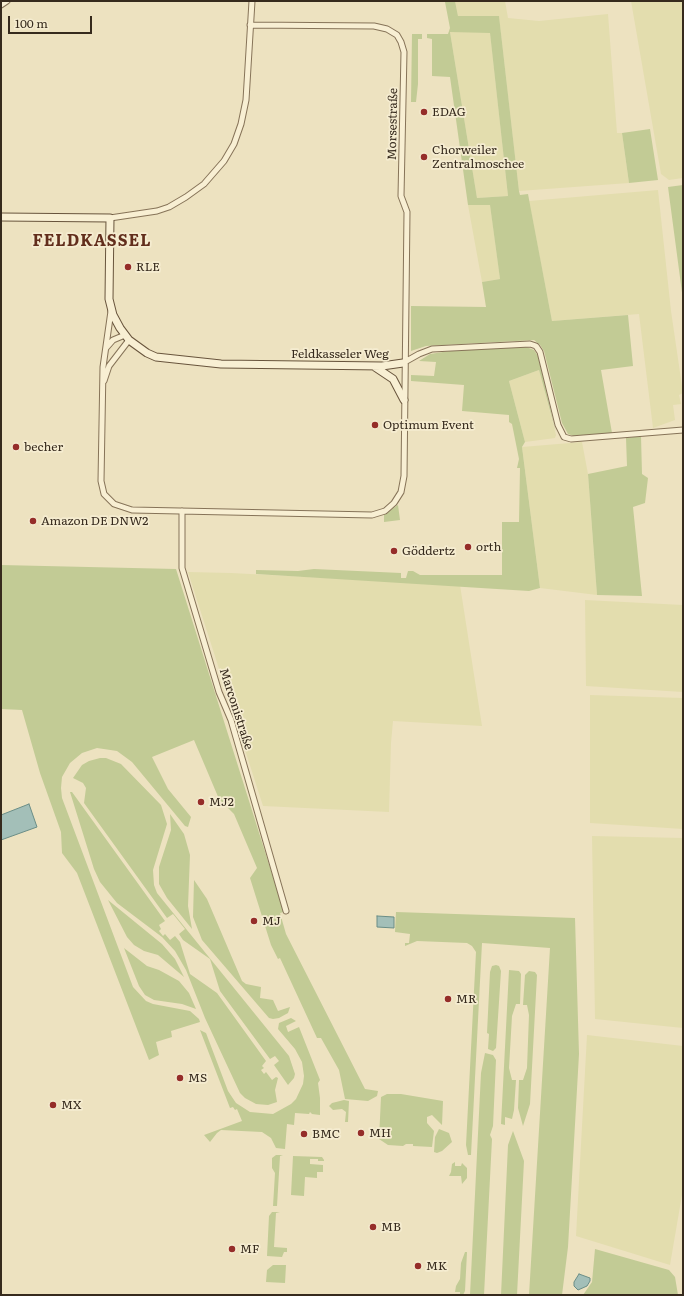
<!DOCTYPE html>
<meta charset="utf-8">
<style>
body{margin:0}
#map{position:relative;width:684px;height:1296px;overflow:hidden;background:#ede2c0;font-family:Literata,serif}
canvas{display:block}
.frame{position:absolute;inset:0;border:2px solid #362a1d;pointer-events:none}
.scale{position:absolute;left:8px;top:16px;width:84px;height:18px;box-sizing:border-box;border:2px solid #362a1d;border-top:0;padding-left:5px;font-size:12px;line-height:14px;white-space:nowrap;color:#362a1d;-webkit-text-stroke:3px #f5ecd0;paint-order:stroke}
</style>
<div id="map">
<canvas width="684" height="1296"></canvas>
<div class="frame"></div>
<div class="scale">100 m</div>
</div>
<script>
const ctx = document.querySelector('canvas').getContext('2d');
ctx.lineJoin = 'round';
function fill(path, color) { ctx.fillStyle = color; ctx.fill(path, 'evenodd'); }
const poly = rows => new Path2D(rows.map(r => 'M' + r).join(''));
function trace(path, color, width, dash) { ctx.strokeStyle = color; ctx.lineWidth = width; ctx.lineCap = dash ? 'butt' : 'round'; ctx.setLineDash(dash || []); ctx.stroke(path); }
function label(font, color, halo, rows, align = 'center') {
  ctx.font = font + ' Literata,serif'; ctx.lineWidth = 3.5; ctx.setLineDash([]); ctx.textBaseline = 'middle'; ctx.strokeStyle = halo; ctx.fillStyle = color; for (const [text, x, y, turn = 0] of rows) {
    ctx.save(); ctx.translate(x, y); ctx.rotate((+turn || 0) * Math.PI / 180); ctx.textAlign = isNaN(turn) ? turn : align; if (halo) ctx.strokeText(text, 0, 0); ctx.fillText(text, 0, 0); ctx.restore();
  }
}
fill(poly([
 [455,1,505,1,508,18,539,21,608,14,617,133,622,133,629,183,519,191,499,17,458,16],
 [631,1,683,1,683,178,669,180,661,174],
 [450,32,490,32,508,196,477,198],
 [658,190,671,311,683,393,679,395,681,404,673,405,675,420,653,428,639,314,552,321,529,201],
 [490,204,500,279,482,282,468,205],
 [539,370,556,435,555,438,525,442,509,381],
 [582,442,588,474,597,595,540,588,522,447],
 [188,572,231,573,460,585,482,726,393,721,391,743,389,812,263,806],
 [585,600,683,605,683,692,586,686],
 [590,695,683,698,683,829,590,823],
 [592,836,683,838,683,1028,595,1019],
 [587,1035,683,1046,683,1189,670,1265,576,1236]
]), '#e3ddae');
fill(poly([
 [455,1,458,16,499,16,519,191,520,195,528,194,552,321,628,315,633,366,601,370,612,433,574,436,568,434,562,423,544,351,540,345,534,340,426,346,411,351,411,306,486,307,482,282,500,279,490,205,468,205,450,77,432,76,432,39,427,38,427,34,448,34,450,28,445,2],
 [450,32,490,33,508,196,477,198],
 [412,34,422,34,422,39,418,39,418,84,416,102,411,102],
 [650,129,658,180,629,183,622,133],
 [683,185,683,300,668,187],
 [524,346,534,350,538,356,556,433,539,370,509,381,525,442,522,447,540,588,529,591,256,574,256,570,298,571,314,569,401,573,401,578,406,578,408,571,413,571,420,575,502,575,502,522,519,522,520,468,517,468,519,459,512,424,509,422,509,415,462,411,464,385,411,381,411,375,434,376,436,362,419,361,430,354,456,350],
 [641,436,642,474,648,478,645,503,633,507,642,596,597,595,588,474,627,466,626,438],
 [398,505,400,520,384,522,384,514],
 [1,565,176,569,284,912,280,913,286,934,365,1089,378,1091,377,1096,368,1101,345,1099,339,1070,321,1038,317,1038,280,958,278,959,271,945,250,878,257,868,234,814,219,799,194,740,152,757,168,789,191,817,188,827,185,826,132,762,117,751,97,748,82,753,70,763,62,777,61,788,62,798,133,987,146,1001,153,1004,190,1011,199,1019,200,1022,171,1031,172,1037,156,1042,159,1055,149,1060,77,873,62,853,61,832,40,773,22,710,1,709],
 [100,758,106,758,121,764,161,805,167,824,153,870,154,885,157,893,289,1056,295,1074,294,1078,288,1085,274,1065,279,1061,275,1056,270,1059,220,991,210,959,183,940,179,934,185,929,173,914,167,918,84,803,86,788,83,783,73,778,82,765,89,761],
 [70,792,72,792,165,921,159,925,161,929,159,931,163,936,165,934,170,940,175,936,180,942,190,974,217,993,266,1061,262,1066,264,1068,261,1070,264,1074,266,1072,272,1080,276,1077,278,1078,275,1090,277,1102,268,1105,256,1104,245,1098,240,1093,205,1018,186,970,175,951,162,937,117,903,100,882,94,869],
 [170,814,184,834,190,855,188,906,192,929,167,898,159,884,159,867,171,830],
 [194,880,207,899,242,981,246,984,261,987,260,998,273,1000,278,1011,290,1007,288,1013,279,1018,273,1019,269,1018,202,940,193,917],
 [108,900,162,944,175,959,184,977,158,955,144,951,134,945,127,937],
 [396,912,575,918,579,1054,568,1247,562,1295,529,1295,550,948,482,943,471,1155,468,1155,466,1145,476,952,472,946,467,943,417,941,405,946,405,943,409,943,410,934,395,932],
 [124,948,147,966,159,970,179,981,189,993,196,1009,182,1004,154,1000,145,995,139,986],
 [496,965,499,966,501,971,496,1048,493,1051,488,1049,489,1034,487,1033,490,972,492,966],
 [509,970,519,971,521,974,520,1004,516,1004,512,1016,509,1068,512,1080,516,1080,514,1110,512,1119,505,1117,505,1125,501,1124],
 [529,971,535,972,537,975,530,1104,523,1126,518,1108,519,1080,523,1080,527,1068,529,1015,527,1005,523,1005,525,975],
 [291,1018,296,1021,286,1026,288,1032,299,1027,320,1080,318,1083,320,1098,320,1115,312,1114,310,1112,309,1114,295,1113,294,1125,287,1124,285,1149,276,1148,271,1138,262,1132,221,1130,217,1133,210,1142,204,1135,242,1121,237,1109,235,1110,233,1107,230,1108,200,1030,206,1033,228,1091,236,1103,250,1112,273,1114,291,1104,296,1099,303,1084,304,1076,302,1062,295,1049,278,1029,279,1023],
 [485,1053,493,1055,496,1060,493,1126,490,1135,492,1139,484,1295,470,1295,481,1073],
 [387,1094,401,1094,443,1101,442,1125,432,1115,427,1117,427,1123,434,1131,432,1147,413,1146,413,1144,406,1144,403,1146,388,1145,379,1139,381,1097],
 [344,1100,349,1101,348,1122,345,1122,346,1112,342,1109,333,1110,329,1106,332,1103],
 [439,1129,449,1133,452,1142,442,1151,437,1153,434,1152,435,1137],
 [513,1131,524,1161,517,1295,501,1295,508,1145],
 [276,1155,283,1155,280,1156,277,1206,273,1206,275,1173,272,1168,272,1158],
 [293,1156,322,1157,324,1160,324,1161,318,1161,318,1159,310,1159,310,1164,323,1165,323,1172,317,1172,317,1178,305,1177,304,1196,291,1195],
 [455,1162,455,1166,461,1166,462,1163,467,1168,467,1178,462,1184,461,1176,449,1176,451,1172,452,1164],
 [272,1212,280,1212,276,1213,274,1247,287,1248,287,1252,284,1252,282,1257,267,1256,269,1216],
 [595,1249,669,1270,675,1277,678,1295,583,1295,592,1282],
 [465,1252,467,1252,465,1291,463,1295,460,1295,460,1292,455,1292,456,1286,460,1279,461,1263],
 [273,1265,286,1265,285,1283,266,1282,267,1270]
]), '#c2cb95');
const water = poly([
 [29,804,37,827,1,840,1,815,29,804],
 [377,916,394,917,394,928,377,927,377,916],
 [579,1274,590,1278,590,1281,587,1286,578,1290,574,1286,574,1282,579,1274]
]);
fill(water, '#a3bfb8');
trace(water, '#6a8d86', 1);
const street = poly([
 [1,5,7,1],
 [110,218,157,211,169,207,186,197,204,184,224,161,234,144,241,124,246,100,252,1],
 [111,311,103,367,101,481,104,494,114,504,132,510,372,515,385,511,394,503,401,492,404,476,407,212,401,196,404,52,401,42,397,35,387,29,374,26,250,25],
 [106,348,113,340,125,335],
 [403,363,419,354,432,349,530,344,536,346,540,352,558,425,564,437,571,439,683,430],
 [104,381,109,366,129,340],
 [182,511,182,568,219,692,231,720,286,911]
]);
const secondary = poly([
 [1,217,110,218,109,299,113,315,120,328,129,340,147,353,156,357,221,364,382,366,403,363],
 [375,367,393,379,404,400]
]);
trace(street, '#867358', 7);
trace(secondary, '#68543c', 9);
trace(street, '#f8efd3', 5);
trace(secondary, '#f8efd3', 7);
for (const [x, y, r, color] of [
 [424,112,4,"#952d29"],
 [424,157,4,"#952d29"],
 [128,267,4,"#952d29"],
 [375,425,4,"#952d29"],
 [16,447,4,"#952d29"],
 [33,521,4,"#952d29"],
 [468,547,4,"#952d29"],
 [394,551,4,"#952d29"],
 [201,802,4,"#952d29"],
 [254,921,4,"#952d29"],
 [448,999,4,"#952d29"],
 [180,1078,4,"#952d29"],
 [53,1105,4,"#952d29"],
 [361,1133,4,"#952d29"],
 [304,1134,4,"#952d29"],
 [373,1227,4,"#952d29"],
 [232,1249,4,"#952d29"],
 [418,1266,4,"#952d29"]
]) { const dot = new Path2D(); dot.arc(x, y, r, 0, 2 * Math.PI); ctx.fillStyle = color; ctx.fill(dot); trace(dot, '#f5ecd0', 1.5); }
label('12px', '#362a1d', '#f5ecd0', [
 ["EDAG",432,112],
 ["Chorweiler",432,150],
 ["Zentralmoschee",432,164],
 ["RLE",136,267],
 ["Optimum Event",383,425],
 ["becher",24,447],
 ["Amazon DE DNW2",41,521],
 ["orth",476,547],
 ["Göddertz",402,551],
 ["MJ2",209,802],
 ["MJ",262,921],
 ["MR",456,999],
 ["MS",188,1078],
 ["MX",61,1105],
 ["MH",369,1133],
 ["BMC",312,1134],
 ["MB",381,1227],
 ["MF",240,1249],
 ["MK",426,1266]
], 'left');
label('12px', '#362a1d', '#f5ecd0', [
 ["Morsestraße",393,124,-89],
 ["Feldkasseler Weg",340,354],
 ["Marconistraße",236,709,72]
]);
ctx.letterSpacing = '1px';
label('bold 16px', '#622e1c', '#f5ecd0', [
 ["FELDKASSEL",92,241]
]);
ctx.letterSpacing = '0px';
</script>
